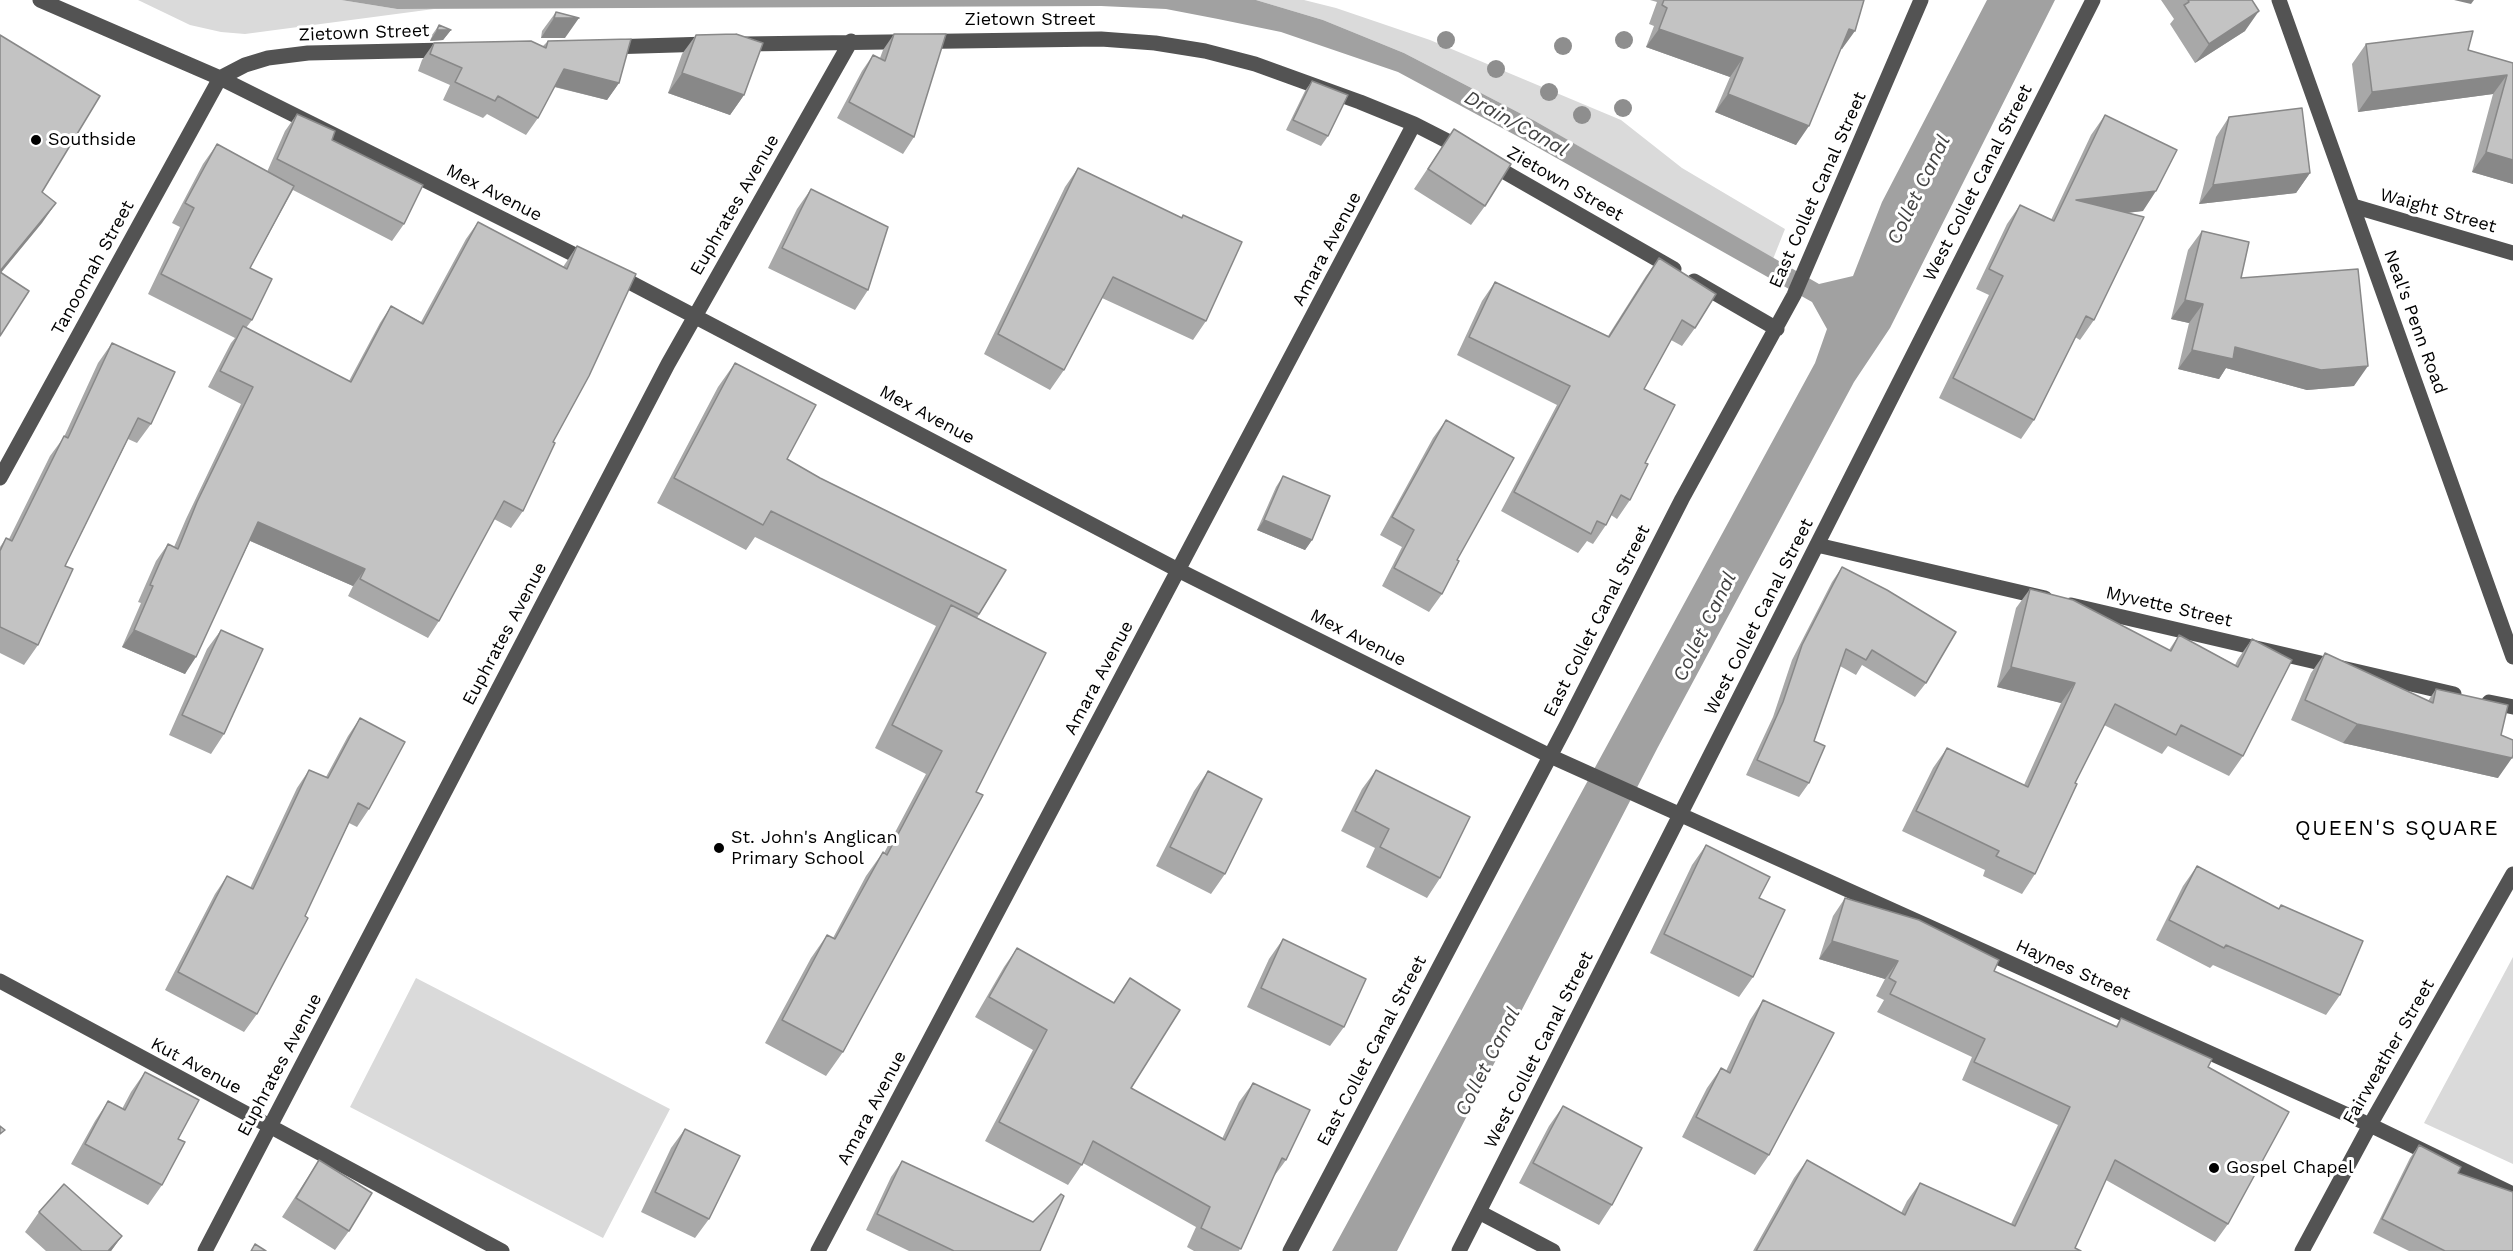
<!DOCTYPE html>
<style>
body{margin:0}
canvas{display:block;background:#fff}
</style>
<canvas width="2513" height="1251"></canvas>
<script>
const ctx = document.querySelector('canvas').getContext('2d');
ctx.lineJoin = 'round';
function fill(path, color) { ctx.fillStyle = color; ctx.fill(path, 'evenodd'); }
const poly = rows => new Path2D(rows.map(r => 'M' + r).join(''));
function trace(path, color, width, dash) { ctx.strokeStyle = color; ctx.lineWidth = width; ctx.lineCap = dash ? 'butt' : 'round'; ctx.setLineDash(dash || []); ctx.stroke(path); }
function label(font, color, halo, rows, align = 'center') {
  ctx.font = font + ' "Work Sans",sans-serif'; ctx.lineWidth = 6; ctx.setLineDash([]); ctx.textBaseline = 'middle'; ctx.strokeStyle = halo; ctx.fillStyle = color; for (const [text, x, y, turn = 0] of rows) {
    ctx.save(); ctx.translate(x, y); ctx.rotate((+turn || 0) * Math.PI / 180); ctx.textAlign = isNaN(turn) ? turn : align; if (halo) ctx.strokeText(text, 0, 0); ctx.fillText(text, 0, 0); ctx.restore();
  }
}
fill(poly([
 [138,0,341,0,397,9,434,9,245,34,221,32,190,25],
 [1256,0,1304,0,1336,8,1430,40,1621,120,1682,168,1785,229,1773,259,1535,121,1404,53,1323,20],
 [2513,957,2513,1164,2424,1123],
 [416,978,670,1109,603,1238,350,1107]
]), '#dadada');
fill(poly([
 [341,0,1256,0,1323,20,1404,53,1535,121,1819,284,1853,276,1882,202,1987,0,2055,0,1890,328,1854,382,1658,747,1397,1251,1332,1251,1815,363,1827,329,1812,302,1528,142,1398,72,1281,32,1218,19,1166,9,1101,6,397,9]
]), '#a1a1a1');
trace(poly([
 [40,0,220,78,589,262],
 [2279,0,2513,657],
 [744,44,1101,39,1155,43,1205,51,1255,64,1360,102,1414,124,1463,149],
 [609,47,708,44],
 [220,78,245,65,268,58,308,53,447,50],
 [1489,163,1674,269],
 [2353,206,2513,253],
 [616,275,1178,570,1550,756,2370,1125,2513,1194],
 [1694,281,1777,329],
 [0,478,220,78],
 [1817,545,2045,598],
 [2071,605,2454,694],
 [2489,702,2513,707],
 [0,981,502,1251],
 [1479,1212,1553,1251],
 [205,1251,668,364,851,41],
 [818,1251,1414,124],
 [1290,1251,1566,726,1682,499,1794,295,1921,0],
 [1459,1251,2093,0],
 [2302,1251,2370,1125,2513,874]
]), '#535353', 15);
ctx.fillStyle = '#8e8e8e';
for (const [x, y] of [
 [1446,40],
 [1624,40],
 [1563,46],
 [1496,69],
 [1549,92],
 [1623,108],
 [1582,115]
]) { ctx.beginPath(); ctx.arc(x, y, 9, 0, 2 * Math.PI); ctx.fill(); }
fill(poly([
 [1650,0,1864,0,1842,49,1840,49,1796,145,1715,112,1730,77,1646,47,1654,26,1649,24,1657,2],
 [2161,0,2252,0,2245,31,2195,63,2170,24,2174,19],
 [556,12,565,38,541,38,542,31],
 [439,25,451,30,443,40,430,41,432,35],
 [894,34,914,137,903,154,837,118,862,71,873,55,880,58,883,50],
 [696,35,744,95,730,115,668,93,682,54],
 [548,41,619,83,607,100,554,87,538,118,526,135,487,114,483,118,443,100,450,85,418,71,422,60,434,43,543,46],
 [2366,44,2468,50,2513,63,2513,184,2472,172,2493,94,2358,112,2352,64],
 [1312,81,1328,136,1321,146,1286,130,1305,91],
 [297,114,332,140,404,224,392,241,293,190,250,268,252,320,246,328,349,381,380,323,391,306,421,322,466,239,478,222,563,267,577,246,553,442,523,511,511,528,494,519,439,621,428,638,348,596,353,586,250,541,185,674,122,647,141,603,138,602,156,561,168,544,174,547,186,519,241,404,208,387,231,343,235,338,148,294,180,227,172,223,203,164,217,144,267,172,285,131],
 [2105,115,2143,211,2127,213,2094,320,2080,340,2075,337,2034,420,2021,439,1939,398,1989,295,1976,289,2007,224,2020,205,2051,220,2091,135],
 [2229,117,2310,173,2296,193,2199,204,2216,137],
 [1454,129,1485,206,1471,225,1414,189],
 [1078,168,1181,218,1183,215,1206,321,1193,340,1102,298,1064,370,1050,390,984,354,1065,187],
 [811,189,868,290,855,310,768,268,797,209],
 [2202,231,2241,278,2354,386,2307,390,2226,368,2219,379,2178,369,2189,323,2171,319,2188,250],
 [1659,258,1695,328,1682,346,1671,340,1644,389,1645,463,1630,500,1617,519,1611,515,1606,525,1593,544,1587,541,1578,553,1501,511,1557,405,1457,355,1482,301,1495,282,1608,336,1646,276],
 [112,343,151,424,137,443,128,439,65,566,38,645,24,665,0,653,0,547,6,538,9,539,50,456,64,437,98,363],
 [735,363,787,459,820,478,1006,570,977,618,1046,653,843,1052,826,1076,765,1043,811,958,827,935,833,938,866,876,883,852,884,853,926,774,875,748,936,626,755,537,746,550,657,503,718,387],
 [1446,420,1457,560,1442,594,1429,612,1382,586,1402,547,1380,535,1433,438],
 [1283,476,1312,540,1305,550,1257,530,1276,487],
 [1842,567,1926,683,1915,697,1862,665,1856,675,1840,666,1814,741,1809,783,1799,797,1746,775,1773,717,1792,660,1832,582],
 [2030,589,2169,650,2179,635,2235,665,2238,659,2252,639,2243,756,2229,776,2168,746,2162,754,2104,725,2075,783,2035,874,2022,894,1983,876,1985,870,1902,831,1933,768,1947,748,2024,785,2061,703,1997,687,2016,608],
 [221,630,224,734,211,754,169,735,207,649],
 [2325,653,2428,701,2436,689,2501,735,2498,778,2343,743,2291,720,2311,673],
 [360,718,369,809,357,827,349,823,257,1014,244,1032,165,990,215,894,227,876,250,888,297,788,309,770,326,777,348,736],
 [1376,770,1440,878,1427,898,1366,867,1375,848,1341,831,1362,789],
 [1208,771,1225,874,1211,894,1156,866,1194,791],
 [1706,845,1759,898,1753,977,1739,997,1650,953,1692,865],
 [2197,866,2279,909,2281,905,2340,995,2326,1015,2213,965,2210,968,2156,940,2183,886],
 [1845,898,1994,971,2116,1026,2121,1018,2208,1067,2228,1224,2215,1242,2106,1180,2075,1248,2081,1251,1753,1251,1794,1178,1807,1160,1901,1213,1907,1201,1920,1183,2011,1224,2058,1125,1962,1080,1972,1057,1877,1012,1884,1000,1876,996,1885,979,1819,959,1833,916],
 [1283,939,1344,1027,1330,1046,1247,1007,1269,959],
 [1017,948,1113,1003,1130,978,1131,1088,1222,1139,1239,1102,1253,1083,1286,1160,1272,1179,1239,1251,1194,1251,1187,1247,1196,1227,1083,1163,1068,1185,985,1141,1033,1050,975,1017,1004,967],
 [1763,1000,1769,1155,1755,1175,1682,1137,1707,1088,1721,1068,1726,1071,1750,1020],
 [145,1072,178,1139,162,1185,148,1205,71,1164,95,1121,108,1101,122,1109,131,1092],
 [1563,1106,1612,1205,1599,1225,1519,1183,1549,1126],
 [685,1129,709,1219,695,1238,641,1212,671,1148],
 [2419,1145,2458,1173,2513,1251,2409,1251,2373,1233,2410,1158],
 [319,1160,349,1231,335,1250,282,1217,306,1180],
 [902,1161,1040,1251,909,1251,866,1230,891,1177],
 [39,1212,122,1236,111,1251,46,1251,25,1232]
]), '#a8a8a8');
fill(poly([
 [2454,0,2474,0,2471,4],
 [2259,11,2245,31,2195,63,2209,44],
 [554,18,579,18,565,38,541,38],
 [1659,29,1743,58,1730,77,1646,47],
 [1849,29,1855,31,1842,49,1836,47],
 [437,30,451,30,443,40,430,41],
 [564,69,619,83,607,100,552,86],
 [682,73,744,95,730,115,668,93],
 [2507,75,2493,94,2358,112,2372,92],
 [1728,94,1809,126,1796,145,1715,112],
 [2486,152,2513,160,2513,184,2472,172],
 [2310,173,2296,193,2199,204,2213,185],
 [2156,191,2143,211,2062,220,2076,200],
 [56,203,42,223,0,274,0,271],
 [2185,300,2203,304,2189,323,2171,319],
 [2235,347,2368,366,2354,386,2307,390,2226,368,2219,379,2178,369,2192,350],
 [1264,520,1312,540,1305,550,1257,530],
 [258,522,365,569,353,586,246,539],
 [134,630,196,657,185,674,122,647],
 [2011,667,2075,683,2061,703,1997,687],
 [2357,724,2512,758,2498,778,2343,743],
 [1832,941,1898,961,1885,979,1819,959],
 [122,1236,111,1251,108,1251]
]), '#888');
const building = poly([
 [1664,0,1864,0,1855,31,1849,29,1809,126,1728,94,1743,58,1659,29,1667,8,1662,5,1664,0],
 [2188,0,2252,0,2259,11,2209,44,2184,5,2189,2,2188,0],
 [556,12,579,18,554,18,556,12],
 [439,25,451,30,437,30,439,25],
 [2473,31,2468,50,2513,63,2513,160,2486,152,2507,75,2372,92,2366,44,2473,31],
 [736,34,763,43,744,95,682,73,696,35,736,34],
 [894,34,946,34,914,137,849,102,873,55,885,61,894,34],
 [0,35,100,96,42,192,56,203,0,271,0,35],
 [631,39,619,83,564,69,538,118,498,96,495,101,455,82,462,68,430,54,434,43,531,41,546,48,548,41,631,39],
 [1312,81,1348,95,1328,136,1293,120,1312,81],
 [2302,108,2310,173,2213,185,2229,117,2302,108],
 [297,114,335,131,332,140,423,185,404,224,277,159,297,114],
 [2105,115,2177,150,2156,191,2076,200,2144,217,2094,320,2086,316,2034,420,1953,378,2003,276,1989,269,2020,205,2054,221,2105,115],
 [1454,129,1511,164,1485,206,1428,169,1454,129],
 [217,144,294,186,250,268,272,279,252,320,161,274,194,208,185,203,217,144],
 [1078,168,1182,218,1183,215,1242,242,1206,321,1113,277,1064,370,998,334,1078,168],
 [811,189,888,227,868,290,782,248,811,189],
 [478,222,567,269,577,246,636,274,589,376,553,442,555,443,523,511,504,501,439,621,360,579,365,569,258,522,196,657,134,630,153,586,150,585,168,544,178,549,197,502,253,387,220,371,243,326,351,382,391,306,423,324,478,222],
 [2202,231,2249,242,2241,278,2358,269,2368,366,2321,370,2235,347,2233,359,2192,350,2203,304,2185,300,2202,231],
 [1659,258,1716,294,1695,328,1682,320,1644,389,1675,405,1645,463,1648,464,1630,500,1621,495,1606,525,1597,521,1591,534,1514,492,1570,386,1469,337,1495,282,1609,337,1659,258],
 [0,272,29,291,0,336,0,272],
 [112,343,175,372,151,424,138,418,65,566,73,569,38,645,0,627,0,551,6,538,12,541,64,436,68,438,112,343],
 [735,363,816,405,787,459,820,478,1006,570,979,614,771,511,763,525,674,478,735,363],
 [1446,420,1514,458,1457,560,1459,561,1442,594,1394,568,1414,530,1392,517,1446,420],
 [1283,476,1330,496,1312,540,1264,520,1283,476],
 [1842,567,1887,590,1956,632,1926,683,1872,650,1866,660,1846,649,1814,741,1825,746,1809,783,1757,760,1783,702,1802,645,1842,567],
 [2030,589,2073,600,2171,651,2179,635,2238,667,2252,639,2292,660,2243,756,2181,725,2176,735,2115,704,2075,783,2077,784,2035,874,1996,856,1999,851,1916,811,1947,748,2028,787,2075,683,2011,667,2030,589],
 [951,605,1046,653,976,792,983,795,843,1052,782,1020,827,935,835,939,883,852,887,855,942,751,892,725,951,605],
 [221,630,263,649,224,734,182,715,221,630],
 [2325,653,2433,703,2436,689,2508,705,2501,735,2513,740,2513,755,2512,758,2357,724,2305,700,2325,653],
 [360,718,405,742,369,809,358,803,305,916,308,918,257,1014,178,972,227,876,253,889,309,770,328,778,360,718],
 [1376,770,1470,817,1440,878,1380,847,1389,829,1355,811,1376,770],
 [1208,771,1262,799,1225,874,1170,847,1208,771],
 [1706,845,1770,877,1759,898,1785,910,1753,977,1664,934,1706,845],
 [2197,866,2279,909,2281,905,2363,941,2340,995,2226,945,2224,948,2169,920,2197,866],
 [1845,898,1919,920,1999,960,1994,971,2117,1027,2121,1018,2212,1059,2208,1067,2289,1112,2228,1224,2115,1160,2075,1248,2081,1251,1756,1251,1807,1160,1905,1215,1920,1183,2015,1226,2070,1107,1974,1062,1985,1039,1890,994,1896,982,1889,978,1898,961,1832,941,1845,898],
 [1283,939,1366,979,1344,1027,1261,988,1283,939],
 [1017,948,1114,1003,1130,978,1180,1010,1131,1088,1225,1140,1253,1083,1310,1110,1286,1160,1282,1158,1241,1249,1201,1228,1210,1207,1093,1141,1082,1165,999,1122,1047,1030,989,997,1017,948],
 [1763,1000,1834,1033,1769,1155,1696,1117,1721,1068,1730,1073,1763,1000],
 [145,1072,199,1100,178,1139,185,1142,162,1185,85,1144,108,1101,125,1110,145,1072],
 [1563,1106,1642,1148,1612,1205,1533,1163,1563,1106],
 [0,1126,5,1130,0,1134,0,1126],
 [685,1129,740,1156,709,1219,655,1192,685,1129],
 [2419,1145,2461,1167,2458,1173,2513,1192,2513,1251,2445,1251,2382,1219,2419,1145],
 [319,1160,372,1193,349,1231,296,1198,319,1160],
 [902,1161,1033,1222,1061,1194,1064,1196,1040,1251,954,1251,877,1214,902,1161],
 [64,1184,122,1236,108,1251,82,1251,39,1212,64,1184],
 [255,1244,266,1251,251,1251,255,1244]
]);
fill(building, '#c3c3c3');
trace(building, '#888', 1.5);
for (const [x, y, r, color] of [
 [36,140,6,"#000"],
 [719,848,6,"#000"],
 [2214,1168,6,"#000"]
]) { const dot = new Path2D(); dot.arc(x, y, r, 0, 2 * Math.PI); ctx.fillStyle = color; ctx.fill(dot); trace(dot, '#fff', 2); }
label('18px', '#000', '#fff', [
 ["Zietown Street",1030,20],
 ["Zietown Street",364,33,-2],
 ["West Collet Canal Street",1978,183,-63],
 ["Zietown Street",1565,184,30],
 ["East Collet Canal Street",1818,190,-66],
 ["Mex Avenue",494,193,27],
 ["Euphrates Avenue",735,205,-60],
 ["Waight Street",2438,211,16],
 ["Amara Avenue",1327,249,-62],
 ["Tanoomah Street",93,268,-61],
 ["Neal's Penn Road",2415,322,70],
 ["Mex Avenue",927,415,28],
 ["Myvette Street",2169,607,13],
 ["West Collet Canal Street",1759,617,-63],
 ["East Collet Canal Street",1597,621,-63],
 ["Euphrates Avenue",505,634,-62],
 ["Mex Avenue",1358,638,27],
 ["Amara Avenue",1099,678,-62],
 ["Haynes Street",2073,970,24],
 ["West Collet Canal Street",1539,1050,-63],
 ["East Collet Canal Street",1372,1051,-62],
 ["Fairweather Street",2389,1052,-60],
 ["Euphrates Avenue",280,1065,-62],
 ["Kut Avenue",196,1066,28],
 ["Amara Avenue",872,1108,-62]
]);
label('18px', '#000', '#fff', [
 ["Southside",48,140],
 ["St. John's Anglican",731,838],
 ["Primary School",731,859],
 ["Gospel Chapel",2226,1168]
], 'left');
label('italic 20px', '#424242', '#fff', [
 ["Drain/Canal",1516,124,29],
 ["Collet Canal",1919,190,-64],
 ["Collet Canal",1705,627,-64],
 ["Collet Canal",1488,1062,-63]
]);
ctx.letterSpacing = '1.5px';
label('21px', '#000', '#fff', [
 ["QUEEN'S SQUARE",2397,829]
]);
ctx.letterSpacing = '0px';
</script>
